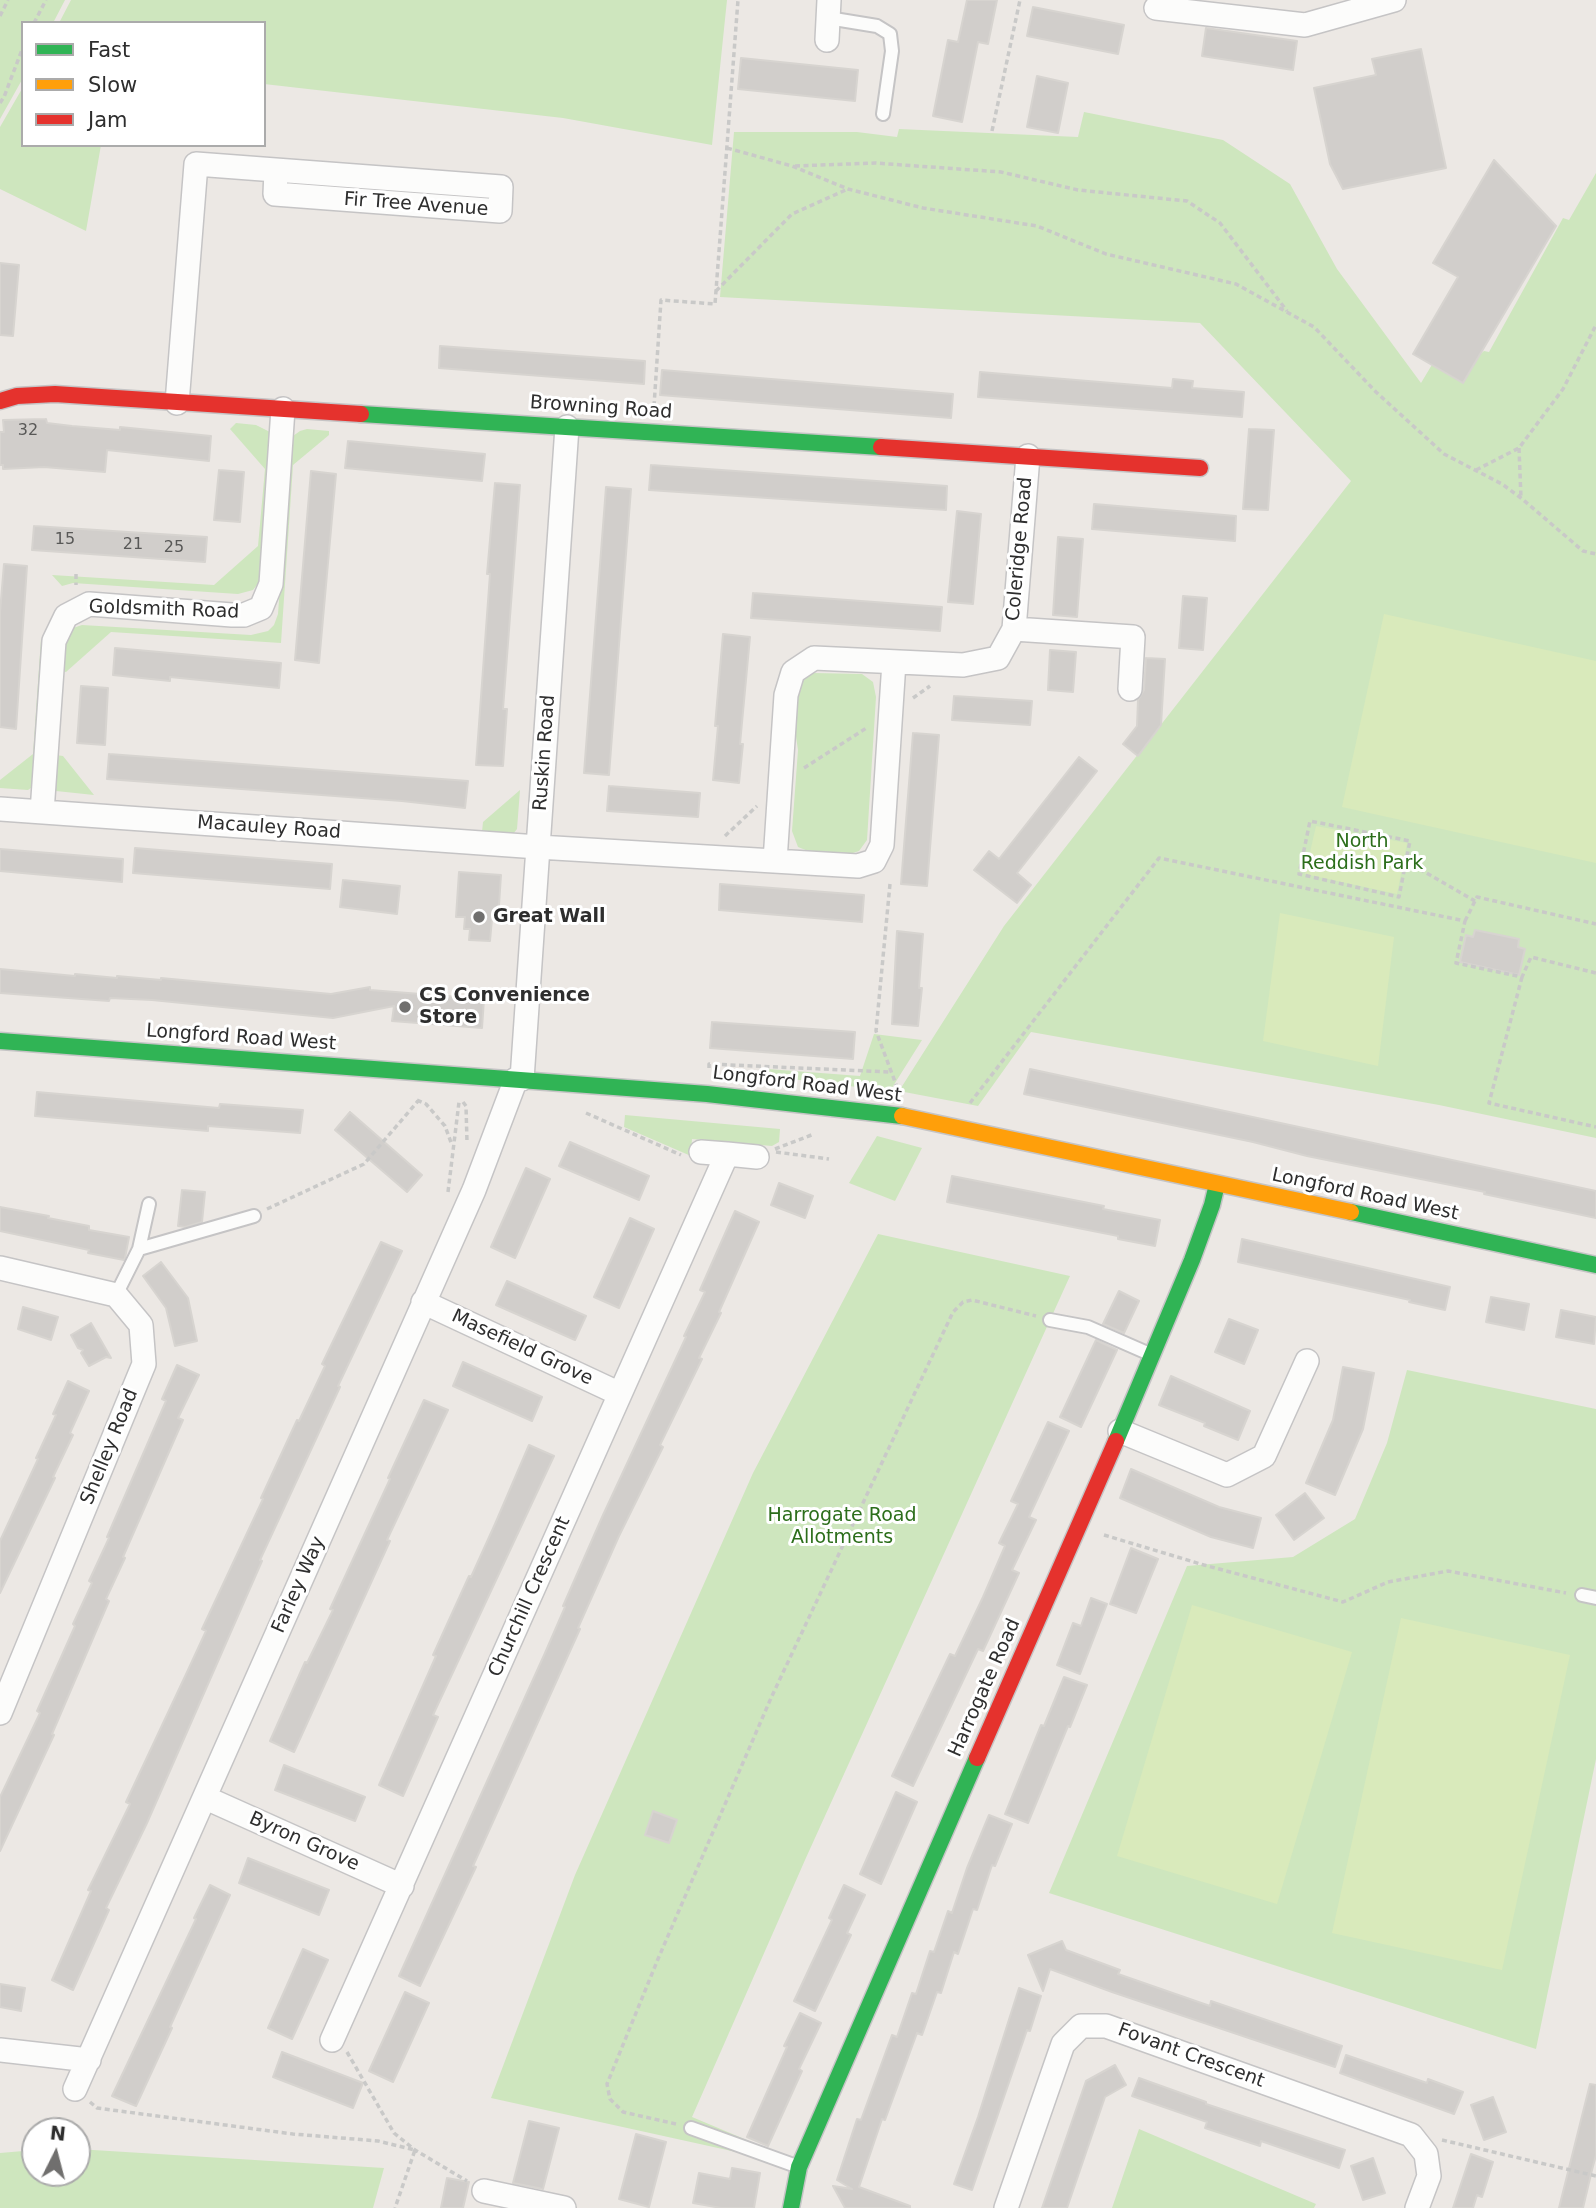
<!DOCTYPE html>
<style>
body{margin:0}
#map{position:relative;width:1596px;height:2208px;overflow:hidden;background:#ece8e4;font-family:"DejaVu Sans",sans-serif}
canvas{display:block}
.legend{position:absolute;left:21px;top:21px;width:245px;height:126px;box-sizing:border-box;background:#fff;border:2px solid #ababab;margin:0;padding:9px 12px;list-style:none;font-size:21px;color:#2e2e2e}
.legend li{display:flex;align-items:center;gap:14px;height:35px}
.legend b{width:35px;border:2px solid #ababab}
.north{position:absolute;left:21px;top:2117px;width:70px;height:70px;box-sizing:border-box;background:#fff;border:2px solid #ababab;border-radius:50%;rotate:6deg;font-size:19px;font-weight:700;line-height:28px;text-align:center;color:#2e2e2e}
.north::after{content:'';display:block;margin:auto;width:24px;height:32px;background:#706f6e;clip-path:polygon(50% 0,100% 100%,50% 72%,0 100%)}
</style>
<div id="map">
<canvas width="1596" height="2208"></canvas>
<ul class="legend">
<li><b style="height:9px;background:#30b455"></b>Fast</li>
<li><b style="height:9px;background:#ff9f0a"></b>Slow</li>
<li><b style="height:9px;background:#e5322d"></b>Jam</li>
</ul>
<div class="north">N</div>
</div>
<script>
const ctx = document.querySelector('canvas').getContext('2d');
ctx.lineJoin = 'round';
function fill(path, color) { ctx.fillStyle = color; ctx.fill(path, 'evenodd'); }
const poly = rows => new Path2D(rows.map(r => 'M' + r).join(''));
function trace(path, color, width, dash) { ctx.strokeStyle = color; ctx.lineWidth = width; ctx.lineCap = dash ? 'butt' : 'round'; ctx.setLineDash(dash || []); ctx.stroke(path); }
function label(font, color, halo, rows, align = 'center') {
  ctx.font = font + ' "DejaVu Sans",sans-serif'; ctx.lineWidth = 6; ctx.setLineDash([]); ctx.textBaseline = 'middle'; ctx.strokeStyle = halo; ctx.fillStyle = color; for (const [text, x, y, turn = 0] of rows) {
    ctx.save(); ctx.translate(x, y); ctx.rotate((+turn || 0) * Math.PI / 180); ctx.textAlign = isNaN(turn) ? turn : align; if (halo) ctx.strokeText(text, 0, 0); ctx.fillText(text, 0, 0); ctx.restore();
  }
}
fill(poly([
 [0,0,65,0,53,23,23,23,23,78,0,119],
 [71,0,727,0,712,145,563,118,264,84,264,23,59,23],
 [23,87,23,145,101,145,86,231,0,189,0,127],
 [1084,112,1223,140,1290,184,1337,269,1421,383,1442,348,1469,364,1484,351,1489,352,1563,218,1569,220,1596,173,1596,1138,1439,1105,1031,1032,978,1106,899,1091,1004,926,1351,481,1200,323,720,297,734,132,857,132,897,137,899,129,1078,137],
 [236,423,256,425,270,432,272,441,261,580,253,590,238,594,73,583,62,586,52,575,214,585,258,546,265,469,230,429],
 [307,429,329,431,329,435,293,465,281,643,111,632,66,672,61,671,63,645,67,635,73,628,82,625,251,635,268,631,274,625,278,614,290,444,293,436,300,431],
 [41,639,47,640,34,786,28,790,0,788,0,780,33,754],
 [813,673,862,674,873,682,876,697,867,840,859,851,847,855,813,853,798,847,792,831,798,750,793,717,795,692,802,679],
 [56,755,63,756,94,795,56,791],
 [520,790,517,829,513,834,482,832,483,822],
 [874,1034,922,1040,890,1091,767,1076,768,1069,860,1076],
 [625,1115,780,1129,779,1142,772,1146,692,1139,691,1156,624,1127],
 [877,1136,922,1148,895,1201,849,1183],
 [878,1234,1070,1276,805,1860,692,2117,780,2154,777,2161,491,2098,575,1875,753,1473],
 [1407,1370,1596,1409,1596,1759,1536,2049,1049,1893,1187,1566,1293,1557,1355,1519,1387,1443],
 [1139,2129,1316,2204,1314,2208,1112,2208],
 [77,2149,384,2168,373,2208,0,2208,0,2153,35,2150,35,2173,77,2173]
]), '#cee6be');
fill(poly([
 [1384,614,1596,661,1596,863,1342,807],
 [1316,826,1407,843,1397,894,1305,874],
 [1280,913,1394,937,1378,1066,1263,1041],
 [1192,1605,1352,1652,1277,1904,1117,1856],
 [1401,1618,1570,1655,1502,1970,1332,1933]
]), '#d9eabb');
const building = poly([
 [967,0,997,0,988,44,978,42,962,122,933,116,948,40,958,42,967,0],
 [1033,7,1124,25,1118,54,1027,36,1033,7],
 [1206,28,1297,41,1293,70,1202,56,1206,28],
 [1421,49,1446,168,1343,189,1330,164,1314,88,1376,75,1372,59,1421,49],
 [741,58,858,70,855,101,738,89,741,58],
 [1037,76,1068,83,1058,133,1027,127,1037,76],
 [1494,160,1556,226,1463,383,1413,354,1458,277,1433,263,1494,160],
 [0,263,19,265,13,336,0,335,0,263],
 [440,346,645,361,644,384,439,368,440,346],
 [662,370,953,394,951,418,660,395,662,370],
 [980,372,1172,388,1173,379,1193,381,1192,388,1244,392,1242,417,978,397,980,372],
 [46,419,47,423,72,426,120,430,120,427,211,436,209,461,107,450,105,472,44,467,3,469,3,465,0,465,0,432,4,432,3,420,46,419],
 [1249,429,1274,430,1268,510,1243,509,1249,429],
 [348,441,485,454,482,481,345,468,348,441],
 [651,465,947,486,946,510,649,490,651,465],
 [219,470,244,472,240,522,214,520,219,470],
 [311,471,336,474,319,663,295,660,311,471],
 [495,483,520,485,503,709,507,709,503,766,476,765,490,574,487,574,495,483],
 [606,487,631,489,609,775,584,773,606,487],
 [1094,504,1236,516,1235,541,1092,529,1094,504],
 [957,511,981,514,973,604,948,602,957,511],
 [34,526,207,537,205,562,32,550,34,526],
 [1058,537,1083,539,1077,617,1053,615,1058,537],
 [4,564,27,566,16,729,0,727,0,612,4,564],
 [753,593,942,607,940,631,751,618,753,593],
 [1183,596,1207,598,1203,650,1179,648,1183,596],
 [723,634,750,637,740,744,743,744,739,783,713,780,718,726,715,726,723,634],
 [115,648,281,663,279,688,170,677,170,681,113,675,115,648],
 [1050,650,1076,652,1073,692,1048,690,1050,650],
 [1146,658,1165,659,1161,725,1138,756,1123,744,1137,726,1138,700,1144,690,1146,658],
 [81,686,108,688,105,745,77,743,81,686],
 [954,696,1032,701,1030,725,952,720,954,696],
 [913,733,939,735,927,886,901,884,913,733],
 [109,754,468,781,465,808,402,801,107,779,109,754],
 [1079,757,1097,771,1017,873,1031,885,1017,903,974,870,989,851,999,859,1079,757],
 [609,786,700,793,698,817,607,811,609,786],
 [135,848,332,864,330,889,133,873,135,848],
 [0,849,123,859,122,882,0,871,0,849],
 [459,872,501,875,498,920,492,919,490,941,469,940,470,929,464,929,465,917,456,917,459,872],
 [343,880,400,886,397,914,340,907,343,880],
 [720,884,864,895,862,922,719,910,720,884],
 [1475,930,1519,939,1518,947,1525,949,1519,975,1460,962,1466,935,1473,937,1475,930],
 [897,931,923,934,919,988,922,988,918,1026,892,1024,897,931],
 [0,969,75,976,75,974,117,978,117,976,161,980,161,978,331,994,370,987,370,990,484,999,482,1028,392,1021,394,1006,333,1018,152,1000,110,998,109,1001,0,993,0,969],
 [712,1022,855,1032,853,1059,710,1048,712,1022],
 [1030,1069,1596,1191,1596,1218,1484,1194,1485,1192,1307,1156,1253,1142,1024,1094,1030,1069],
 [37,1092,219,1108,220,1104,303,1110,300,1133,208,1126,208,1131,35,1116,37,1092],
 [350,1112,422,1175,407,1192,335,1130,350,1112],
 [570,1142,649,1176,639,1200,559,1166,570,1142],
 [526,1168,550,1179,515,1258,491,1247,526,1168],
 [952,1176,1104,1206,1103,1209,1160,1220,1155,1246,1118,1239,1118,1236,947,1202,952,1176],
 [779,1183,813,1196,805,1218,771,1205,779,1183],
 [182,1190,205,1192,202,1222,185,1227,178,1226,182,1190],
 [0,1207,49,1216,48,1218,89,1226,89,1230,129,1237,125,1258,124,1260,88,1253,89,1250,0,1231,0,1207],
 [735,1211,759,1222,719,1312,721,1313,699,1358,702,1359,660,1445,663,1447,619,1536,578,1628,580,1629,473,1866,476,1867,420,1986,399,1976,545,1653,565,1607,563,1606,603,1515,686,1337,684,1336,705,1292,700,1290,735,1211],
 [630,1218,654,1229,619,1308,594,1297,630,1218],
 [1242,1239,1450,1287,1445,1310,1409,1302,1410,1300,1238,1262,1242,1239],
 [381,1242,402,1251,338,1386,340,1387,260,1560,262,1561,147,1823,106,1908,109,1910,73,1990,52,1980,91,1891,88,1890,130,1804,126,1802,188,1670,206,1631,202,1629,263,1499,261,1498,297,1420,299,1421,325,1366,322,1364,381,1242],
 [161,1262,188,1298,197,1341,175,1346,166,1308,143,1276,161,1262],
 [507,1281,586,1316,575,1340,496,1305,507,1281],
 [1119,1291,1139,1301,1124,1333,1103,1324,1119,1291],
 [1491,1297,1529,1304,1524,1330,1486,1322,1491,1297],
 [23,1307,58,1317,51,1340,18,1329,23,1307],
 [1561,1310,1596,1317,1594,1344,1556,1337,1561,1310],
 [1229,1319,1258,1330,1244,1364,1215,1352,1229,1319],
 [91,1323,111,1358,106,1357,89,1366,81,1353,83,1350,78,1348,71,1335,91,1323],
 [1096,1340,1117,1350,1081,1427,1060,1417,1096,1340],
 [463,1362,542,1397,532,1421,453,1386,463,1362],
 [177,1365,199,1375,178,1418,183,1420,123,1557,125,1558,106,1599,109,1601,52,1734,54,1735,0,1851,0,1797,40,1713,37,1711,75,1626,73,1624,92,1583,89,1581,109,1538,107,1537,166,1401,162,1399,177,1365],
 [1343,1367,1374,1373,1363,1429,1335,1495,1306,1483,1333,1420,1343,1367],
 [1171,1376,1250,1411,1238,1440,1204,1426,1205,1423,1159,1405,1171,1376],
 [68,1381,89,1391,70,1433,73,1435,53,1477,55,1478,0,1593,0,1541,38,1459,36,1458,56,1415,53,1414,68,1381],
 [424,1400,448,1410,387,1540,390,1541,294,1752,270,1741,305,1662,307,1663,333,1610,330,1609,390,1479,388,1478,424,1400],
 [1048,1422,1069,1431,1029,1517,1036,1520,1012,1570,1019,1573,983,1651,978,1649,913,1786,892,1776,950,1654,955,1656,983,1597,1005,1546,999,1543,1018,1504,1011,1501,1048,1422],
 [529,1445,554,1456,433,1715,438,1717,403,1796,379,1785,436,1656,433,1655,469,1576,471,1577,495,1524,529,1445],
 [1131,1469,1219,1507,1261,1518,1253,1548,1211,1537,1120,1498,1131,1469],
 [1305,1493,1324,1518,1294,1540,1276,1515,1305,1493],
 [1131,1548,1158,1559,1136,1613,1110,1604,1131,1548],
 [1091,1598,1107,1604,1080,1674,1057,1665,1073,1623,1081,1626,1091,1598],
 [1064,1677,1087,1685,1070,1727,1068,1726,1028,1823,1005,1814,1041,1725,1044,1726,1064,1677],
 [284,1765,365,1797,355,1821,275,1790,284,1765],
 [896,1792,917,1802,881,1884,860,1874,896,1792],
 [653,1811,677,1820,669,1843,645,1835,653,1811],
 [989,1815,1012,1824,995,1866,992,1865,977,1910,973,1909,958,1954,954,1952,941,1993,937,1992,922,2035,917,2033,885,2120,882,2119,859,2187,910,2206,910,2208,845,2208,833,2186,852,2189,837,2180,857,2119,861,2120,892,2035,897,2037,912,1993,916,1994,930,1951,934,1952,948,1911,952,1913,967,1868,989,1815],
 [248,1858,329,1890,319,1915,239,1883,248,1858],
 [210,1885,230,1895,170,2027,172,2028,136,2106,112,2096,196,1919,194,1918,210,1885],
 [844,1885,865,1895,847,1933,851,1935,815,2011,794,2001,832,1920,829,1918,844,1885],
 [1062,1941,1066,1950,1120,1970,1118,1974,1210,2006,1211,2001,1342,2046,1335,2067,1112,1992,1050,1969,1043,1991,1028,1955,1062,1941],
 [303,1949,328,1960,292,2039,268,2028,303,1949],
 [0,1984,25,1988,21,2011,0,2007,0,1984],
 [1019,1988,1041,1996,1030,2031,1027,2030,972,2190,954,2184,978,2117,1019,1988],
 [405,1992,429,2003,393,2082,369,2071,405,1992],
 [800,2013,821,2023,799,2069,802,2071,768,2146,747,2137,787,2047,784,2046,800,2013],
 [282,2052,363,2083,353,2108,273,2077,282,2052],
 [1346,2055,1427,2083,1428,2079,1463,2092,1454,2114,1340,2073,1346,2055],
 [1115,2065,1126,2085,1105,2097,1067,2208,1042,2208,1086,2081,1115,2065],
 [1139,2078,1206,2102,1206,2104,1345,2150,1339,2168,1261,2141,1260,2146,1205,2128,1207,2122,1132,2096,1139,2078],
 [1590,2084,1596,2085,1596,2155,1592,2170,1583,2208,1559,2208,1590,2084],
 [1493,2097,1506,2132,1484,2140,1471,2105,1493,2097],
 [529,2121,559,2128,543,2189,513,2183,529,2121],
 [636,2134,666,2142,649,2207,619,2199,636,2134],
 [1471,2154,1493,2162,1482,2197,1477,2195,1473,2208,1453,2208,1471,2154],
 [1373,2158,1385,2193,1363,2200,1351,2166,1373,2158],
 [732,2168,760,2173,754,2208,721,2208,693,2203,699,2173,730,2179,732,2168],
 [447,2178,469,2182,463,2208,441,2208,447,2178]
]);
fill(building, '#d1cecb');
trace(building, '#d7d4d0', 2);
const lane = poly([
 [828,18,877,26,890,34,892,51,883,114],
 [139,1249,254,1216],
 [116,1295,139,1249,149,1204],
 [1050,1320,1088,1327,1152,1355],
 [1582,1595,1596,1598],
 [691,2128,799,2167]
]);
const street = poly([
 [1156,8,1305,25,1394,0],
 [827,40,829,0],
 [177,403,196,164,501,187,500,211,275,194,276,171],
 [1014,629,1133,637,1130,689],
 [0,809,538,847,858,866,874,861,882,845,894,662],
 [42,812,54,641,66,616,89,604,232,615,244,615,261,608,271,584,283,409],
 [775,861,786,695,793,672,814,658,963,665,998,658,1014,629,1028,456],
 [522,1079,567,427],
 [701,1152,727,1154],
 [0,1268,116,1295,141,1325,144,1364,0,1713],
 [423,1302,620,1394],
 [1120,1431,1227,1475,1264,1456,1307,1361],
 [206,1798,402,1886],
 [332,2040,727,1154,757,1157],
 [0,2050,89,2060],
 [75,2089,474,1190,516,1079],
 [484,2191,564,2208],
 [1006,2208,1063,2044,1081,2026,1106,2026,1411,2135,1426,2154,1429,2176,1417,2208]
]);
const fast = poly([
 [361,414,881,447],
 [0,1041,707,1094,902,1116],
 [1351,1212,1596,1265],
 [1116,1441,1192,1260,1212,1205,1217,1184],
 [791,2208,799,2167,977,1758]
]);
const slow = poly([
 [902,1116,1351,1212]
]);
const jam = poly([
 [0,401,17,396,55,394,361,414],
 [881,447,1200,468],
 [977,1758,1116,1441]
]);
trace(lane, '#c5c4c5', 16);
trace(street, '#c5c4c5', 26);
trace(fast, '#c5c4c5', 19);
trace(slow, '#c5c4c5', 19);
trace(jam, '#c5c4c5', 19);
trace(poly([
 [0,16,8,0],
 [34,23,46,0],
 [0,103,4,97,23,47],
 [992,131,1020,0],
 [727,148,792,166,848,189,923,208,1037,226,1106,254,1236,284,1314,327,1376,392,1444,454,1502,484,1521,498,1583,551,1596,554],
 [795,166,875,163,1001,172,1078,190,1187,201,1220,223,1287,311],
 [716,291,792,214,848,189],
 [654,406,661,300,715,304,738,0],
 [1519,448,1521,498],
 [1476,470,1519,448,1563,389,1596,325],
 [76,574,76,585],
 [913,698,930,686],
 [804,768,868,727],
 [725,836,757,806],
 [1406,861,1399,897,1299,874,1310,821,1410,841,1406,861,1475,901],
 [890,884,876,1031,897,1087],
 [1465,921,1477,897,1596,924],
 [1522,977,1489,1103,1596,1127],
 [709,1068,709,1064,891,1072],
 [417,1100,426,1104,445,1126,452,1145],
 [463,1102,466,1106,467,1142],
 [970,1103,1159,858,1465,921,1456,963,1522,977,1531,957,1596,973],
 [586,1113,681,1155],
 [775,1149,814,1134],
 [776,1152,829,1159],
 [448,1192,459,1102],
 [267,1209,364,1164,418,1101],
 [1104,1535,1204,1565,1343,1602,1388,1582,1448,1571,1566,1593],
 [347,2052,394,2133,415,2150,467,2181],
 [90,2102,97,2108,293,2134,378,2141,415,2150,395,2208],
 [676,2124,623,2112,610,2099,607,2084,658,1959,771,1698,953,1312,963,1302,972,1300,1036,1316],
 [1442,2140,1596,2176]
]), '#c9c9c8', 3.5, [5, 3.5]);
trace(lane, '#fcfcfb', 12);
trace(street, '#fcfcfb', 23);
trace(fast, '#30b455', 16);
trace(slow, '#ff9f0a', 16);
trace(jam, '#e5322d', 16);
for (const [x, y, r, color] of [
 [479,917,7,"#706f6e"],
 [405,1007,7,"#706f6e"]
]) { const dot = new Path2D(); dot.arc(x, y, r, 0, 2 * Math.PI); ctx.fillStyle = color; ctx.fill(dot); trace(dot, '#fff', 2.5); }
label('16px', '#585857', null, [
 ["32",28,431],
 ["15",65,540],
 ["21",133,545],
 ["25",174,548]
]);
label('19px', '#2e2e2e', '#fff', [
 ["Fir Tree Avenue",416,205,4],
 ["Browning Road",601,408,4],
 ["Coleridge Road",1020,549,-85],
 ["Goldsmith Road",164,610,2],
 ["Ruskin Road",545,753,-86],
 ["Macauley Road",269,828,4],
 ["Longford Road West",241,1038,4],
 ["Longford Road West",807,1085,7],
 ["Longford Road West",1365,1195,12],
 ["Masefield Grove",522,1348,25],
 ["Shelley Road",110,1447,-68],
 ["Farley Way",299,1585,-66],
 ["Churchill Crescent",530,1597,-66],
 ["Harrogate Road",985,1688,-66],
 ["Byron Grove",304,1842,24],
 ["Fovant Crescent",1191,2056,20]
]);
label('19px', '#2c6e1b', '#fff', [
 ["North",1362,842],
 ["Reddish Park",1362,864],
 ["Harrogate Road",842,1516],
 ["Allotments",842,1538]
]);
label('bold 19px', '#2e2e2e', '#fff', [
 ["Great Wall",493,917],
 ["CS Convenience",419,996],
 ["Store",419,1018]
], 'left');
</script>
